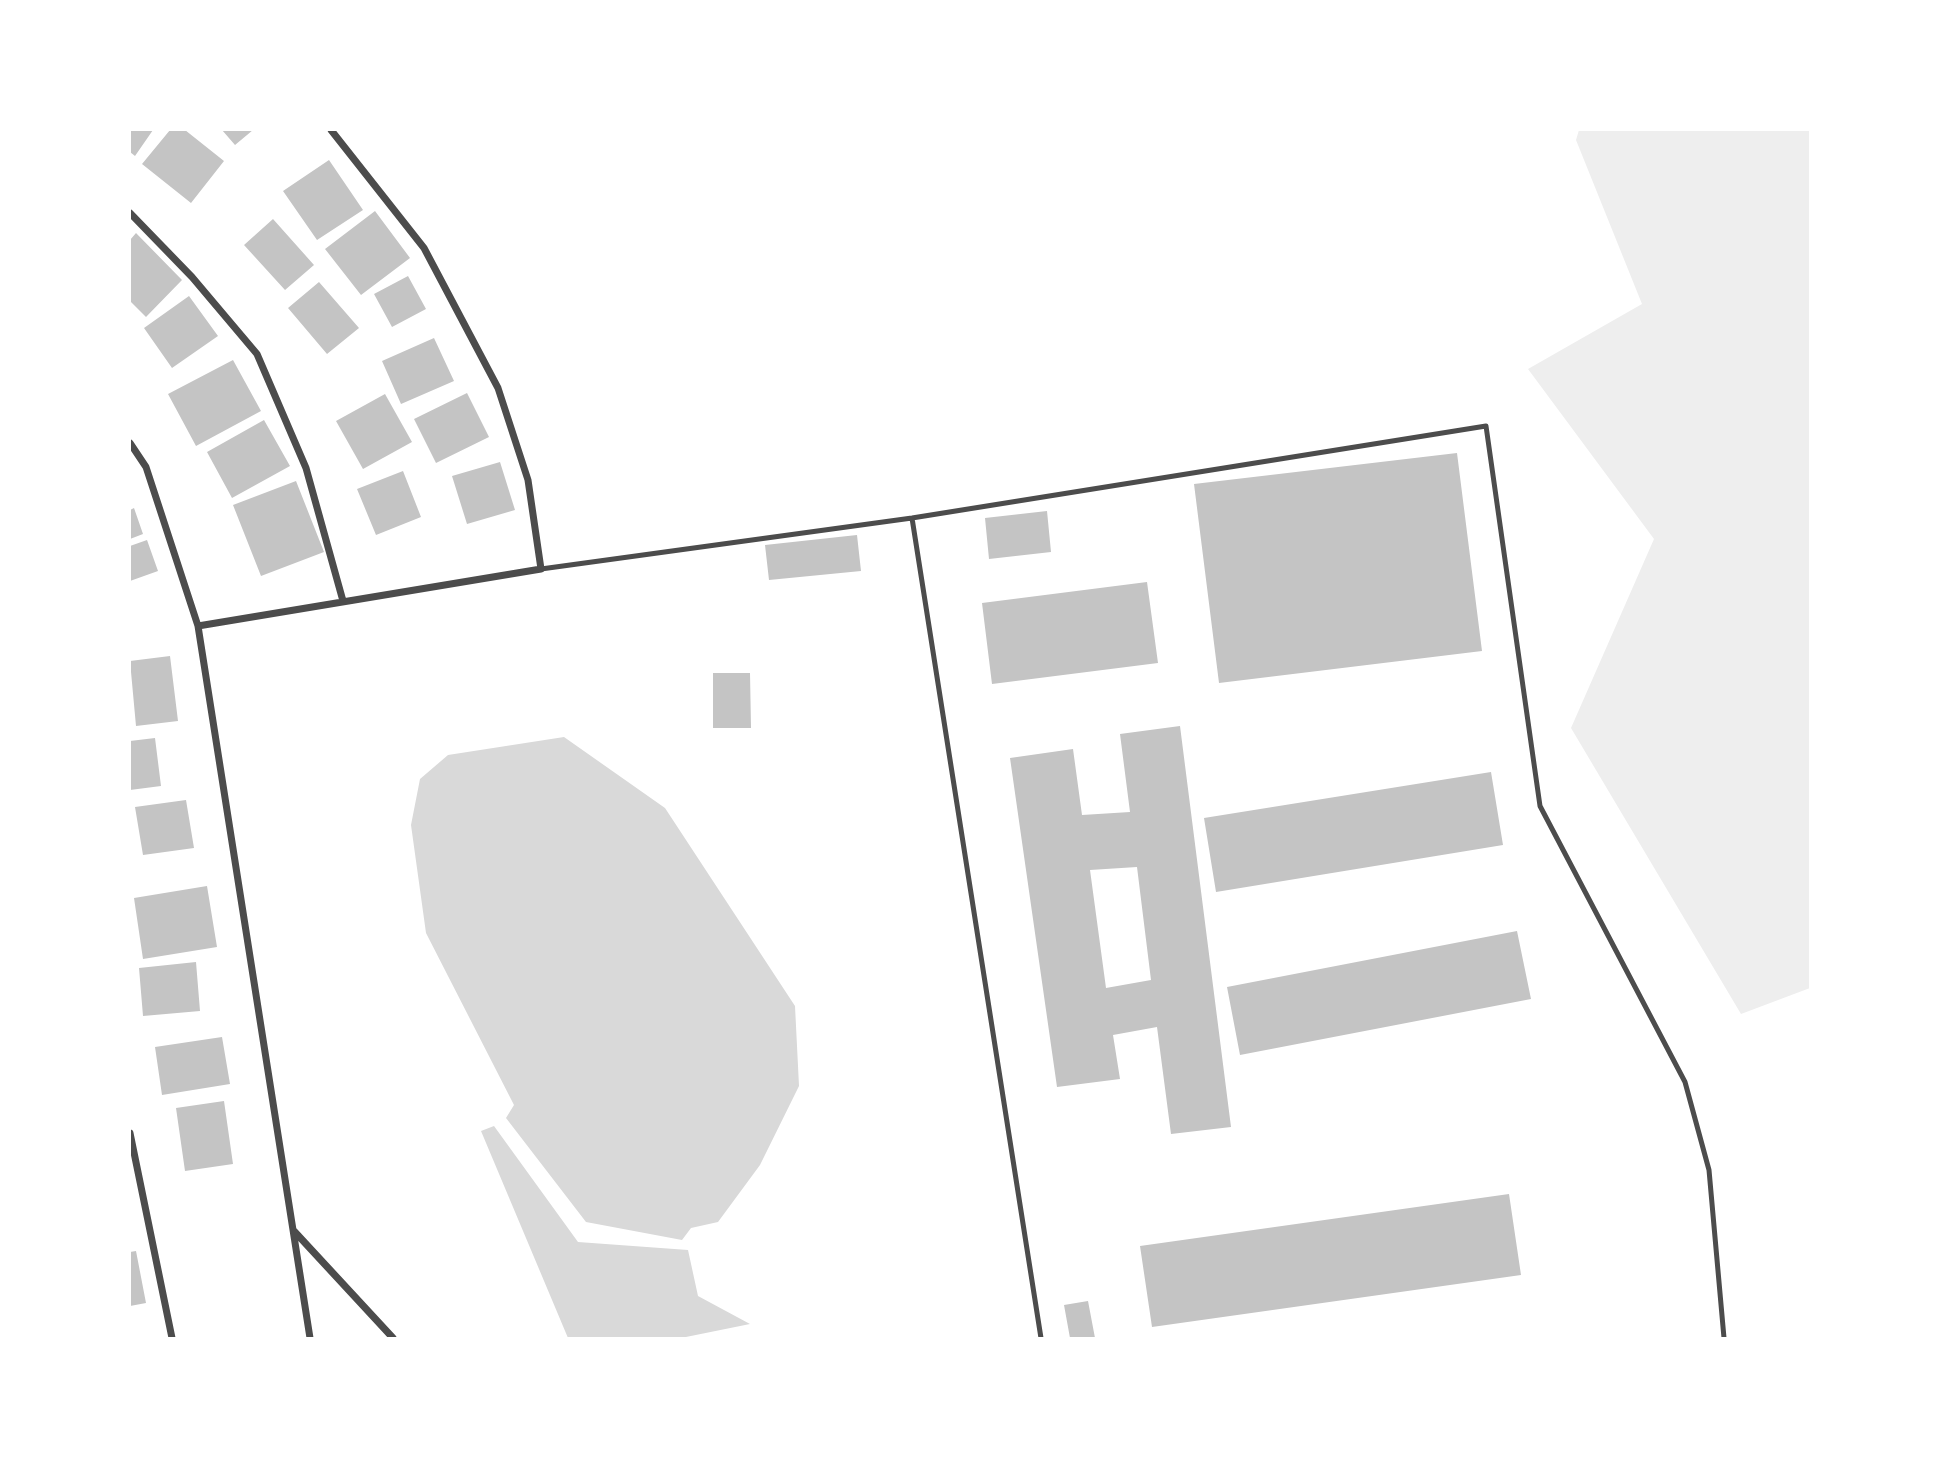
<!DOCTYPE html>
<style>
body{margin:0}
#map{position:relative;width:1940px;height:1468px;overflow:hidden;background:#fff;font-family:Karla,sans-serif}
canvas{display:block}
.frame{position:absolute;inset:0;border:131px solid #fff;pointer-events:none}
</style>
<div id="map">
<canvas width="1940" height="1468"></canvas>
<div class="frame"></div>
</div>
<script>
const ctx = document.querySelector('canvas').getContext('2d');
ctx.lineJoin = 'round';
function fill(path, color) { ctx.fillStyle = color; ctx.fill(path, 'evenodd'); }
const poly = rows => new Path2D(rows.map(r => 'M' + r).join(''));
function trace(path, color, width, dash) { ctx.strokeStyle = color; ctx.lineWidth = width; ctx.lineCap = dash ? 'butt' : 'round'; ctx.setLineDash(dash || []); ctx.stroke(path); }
fill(poly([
 [1579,130,1810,130,1810,988,1741,1014,1571,728,1654,539,1528,369,1642,304,1576,140]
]), '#eee');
fill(poly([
 [564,737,665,808,795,1006,799,1086,760,1165,718,1222,691,1228,682,1240,586,1222,506,1118,514,1105,426,933,411,825,420,779,448,755],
 [494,1126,578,1242,688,1250,698,1296,750,1324,681,1338,568,1338,481,1131]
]), '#d9d9d9');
fill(poly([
 [130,130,153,130,135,156,130,152],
 [170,130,185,130,224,161,191,203,142,164],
 [222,130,253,130,235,145],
 [329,160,363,210,317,240,283,191],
 [375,211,410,258,361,295,325,249],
 [273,219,314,265,285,290,244,245],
 [136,233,182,280,146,317,130,301,130,240],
 [408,276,426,309,392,327,374,294],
 [319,282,359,328,327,354,288,308],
 [189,296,218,336,172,368,144,328],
 [434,338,454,381,401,404,382,361],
 [233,360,261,411,196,446,168,394],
 [467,393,489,437,436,463,414,419],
 [385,394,412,442,363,469,336,421],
 [264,420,290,466,232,498,207,452],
 [1457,453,1482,651,1219,683,1194,484],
 [500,462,515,510,467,524,452,476],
 [403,471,421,517,376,535,357,489],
 [296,481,324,552,261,576,233,505],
 [134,508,143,534,130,539,130,510],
 [1047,511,1051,552,989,559,985,518],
 [857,535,861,571,769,580,765,545],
 [147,540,158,571,130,581,130,546],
 [1147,582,1158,663,992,684,982,603],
 [170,656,178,721,136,726,130,661],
 [713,673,750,673,751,728,713,728],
 [1180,726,1231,1127,1171,1134,1157,1027,1113,1035,1120,1079,1057,1087,1010,758,1073,749,1082,815,1130,812,1120,734],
 [1137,867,1151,980,1106,988,1090,870],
 [155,738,161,786,130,790,130,741],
 [1491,772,1503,845,1216,892,1204,818],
 [186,800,194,848,143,855,135,807],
 [207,886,217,947,143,959,134,898],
 [1517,931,1531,999,1240,1055,1227,987],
 [196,962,200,1011,143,1016,139,968],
 [222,1037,230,1084,162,1095,155,1047],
 [224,1101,233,1164,185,1171,176,1108],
 [1509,1194,1521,1275,1152,1327,1140,1246],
 [136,1251,146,1303,130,1306,130,1252],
 [1088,1301,1095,1338,1070,1338,1064,1305]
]), '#c4c4c4');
trace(poly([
 [912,518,1041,1338],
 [541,569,912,518,1486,426,1540,806,1685,1082,1709,1170,1724,1338]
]), '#4c4c4c', 5);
trace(poly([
 [130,213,192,277,257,354,306,468,343,601],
 [130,443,146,467,198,626,310,1338],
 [198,626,541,569,528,480,498,388,424,248,331,130],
 [130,1133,172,1338],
 [294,1231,393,1338]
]), '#4c4c4c', 7);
</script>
